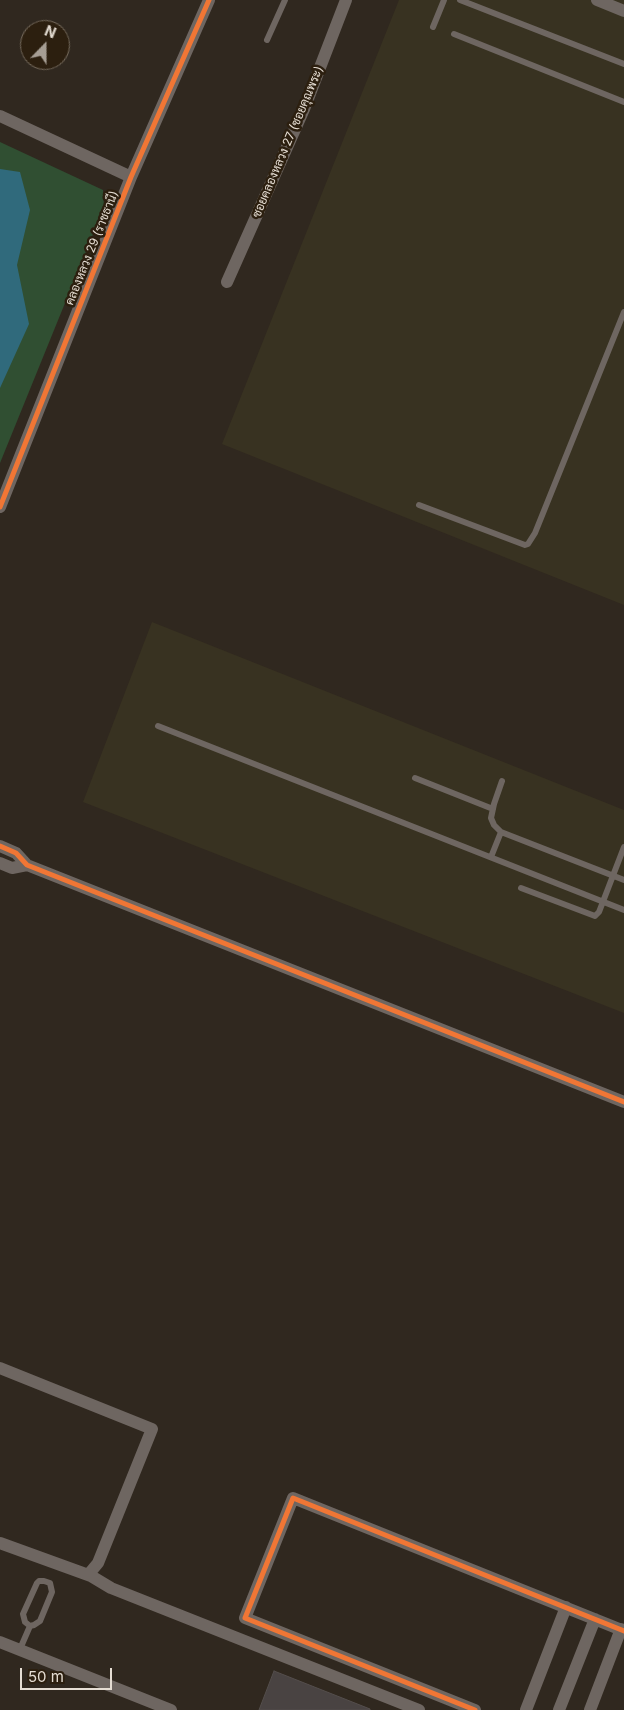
<!DOCTYPE html>
<meta charset="utf-8">
<style>
body{margin:0}
#map{position:relative;width:624px;height:1710px;overflow:hidden;background:#30281f;font-family:Inter,sans-serif}
canvas{display:block}
.north{position:absolute;left:20px;top:20px;width:50px;height:50px;box-sizing:border-box;background:#2c1f0f;border:1px solid #766b5d;border-radius:50%;rotate:22deg;font-size:14px;font-weight:700;line-height:20px;text-align:center;color:#e5ddd3}
.north::after{content:'';display:block;margin:auto;width:18px;height:22px;background:#a69e94;clip-path:polygon(50% 0,100% 100%,50% 72%,0 100%)}
.scale{position:absolute;left:20px;top:1668px;width:92px;height:22px;box-sizing:border-box;border:2px solid #e5ddd3;border-top:0;padding-left:6px;font-size:15px;line-height:18px;white-space:nowrap;color:#e5ddd3;-webkit-text-stroke:4px #2c1f0f;paint-order:stroke}
</style>
<div id="map">
<canvas width="624" height="1710"></canvas>
<div class="north">N</div>
<div class="scale">50 m</div>
</div>
<script>
const ctx = document.querySelector('canvas').getContext('2d');
ctx.lineJoin = 'round';
function fill(path, color) { ctx.fillStyle = color; ctx.fill(path, 'evenodd'); }
const poly = rows => new Path2D(rows.map(r => 'M' + r).join(''));
function trace(path, color, width, dash) { ctx.strokeStyle = color; ctx.lineWidth = width; ctx.lineCap = dash ? 'butt' : 'round'; ctx.setLineDash(dash || []); ctx.stroke(path); }
function label(font, color, halo, rows, align = 'center') {
  ctx.font = font + ' Inter,Sarabun,sans-serif'; ctx.lineWidth = 5; ctx.setLineDash([]); ctx.textBaseline = 'middle'; ctx.strokeStyle = halo; ctx.fillStyle = color; for (const [text, x, y, turn = 0] of rows) {
    ctx.save(); ctx.translate(x, y); ctx.rotate((+turn || 0) * Math.PI / 180); ctx.textAlign = isNaN(turn) ? turn : align; if (halo) ctx.strokeText(text, 0, 0); ctx.fillText(text, 0, 0); ctx.restore();
  }
}
fill(poly([
 [399,0,624,0,624,605,222,444],
 [152,622,624,810,624,1013,83,802]
]), '#383221');
fill(poly([
 [0,142,103,190,104,207,0,463]
]), '#304f32');
fill(poly([
 [0,169,20,172,30,210,17,265,29,324,0,388]
]), '#306a7c');
const building = poly([
 [274,1671,370,1709,370,1710,259,1710,274,1671]
]);
fill(building, '#494342');
trace(building, '#544e4c', 1);
trace(poly([
 [460,0,624,64],
 [433,27,444,0],
 [454,34,624,102],
 [267,40,285,0],
 [419,505,525,545,528,544,535,533,624,312],
 [158,726,624,910],
 [415,778,493,809],
 [502,781,494,804,491,818,494,825,501,832,624,880],
 [491,857,501,832],
 [521,888,595,916,599,912,624,847],
 [20,1649,30,1626,25,1622,23,1614,37,1583,39,1581,44,1581,50,1583,52,1592,40,1621,34,1625,30,1626]
]), '#6e6661', 6);
trace(poly([
 [597,0,624,11],
 [0,116,131,177],
 [227,282,304,109,346,0],
 [0,507,131,177,209,0],
 [0,846,16,853,27,865,624,1102],
 [0,863,12,868,27,865],
 [0,1368,152,1429,98,1563,88,1575],
 [0,1543,91,1576,111,1588,419,1710],
 [0,1642,171,1710],
 [475,1710,245,1618,293,1498,624,1631],
 [526,1710,566,1607],
 [559,1710,595,1619],
 [590,1710,621,1629]
]), '#6e6661', 12);
trace(poly([
 [0,507,131,177,209,0],
 [0,846,16,853,27,865,624,1102],
 [475,1710,245,1618,293,1498,624,1631]
]), '#f07635', 5);
label('12px', '#e5ddd3', '#2c1f0f', [
 ["ซอยคลองหลวง 27 (ซอยคุณพระ)",288,142,-67],
 ["คลองหลวง 29 (ราชธานี)",92,248,-68]
]);
</script>
